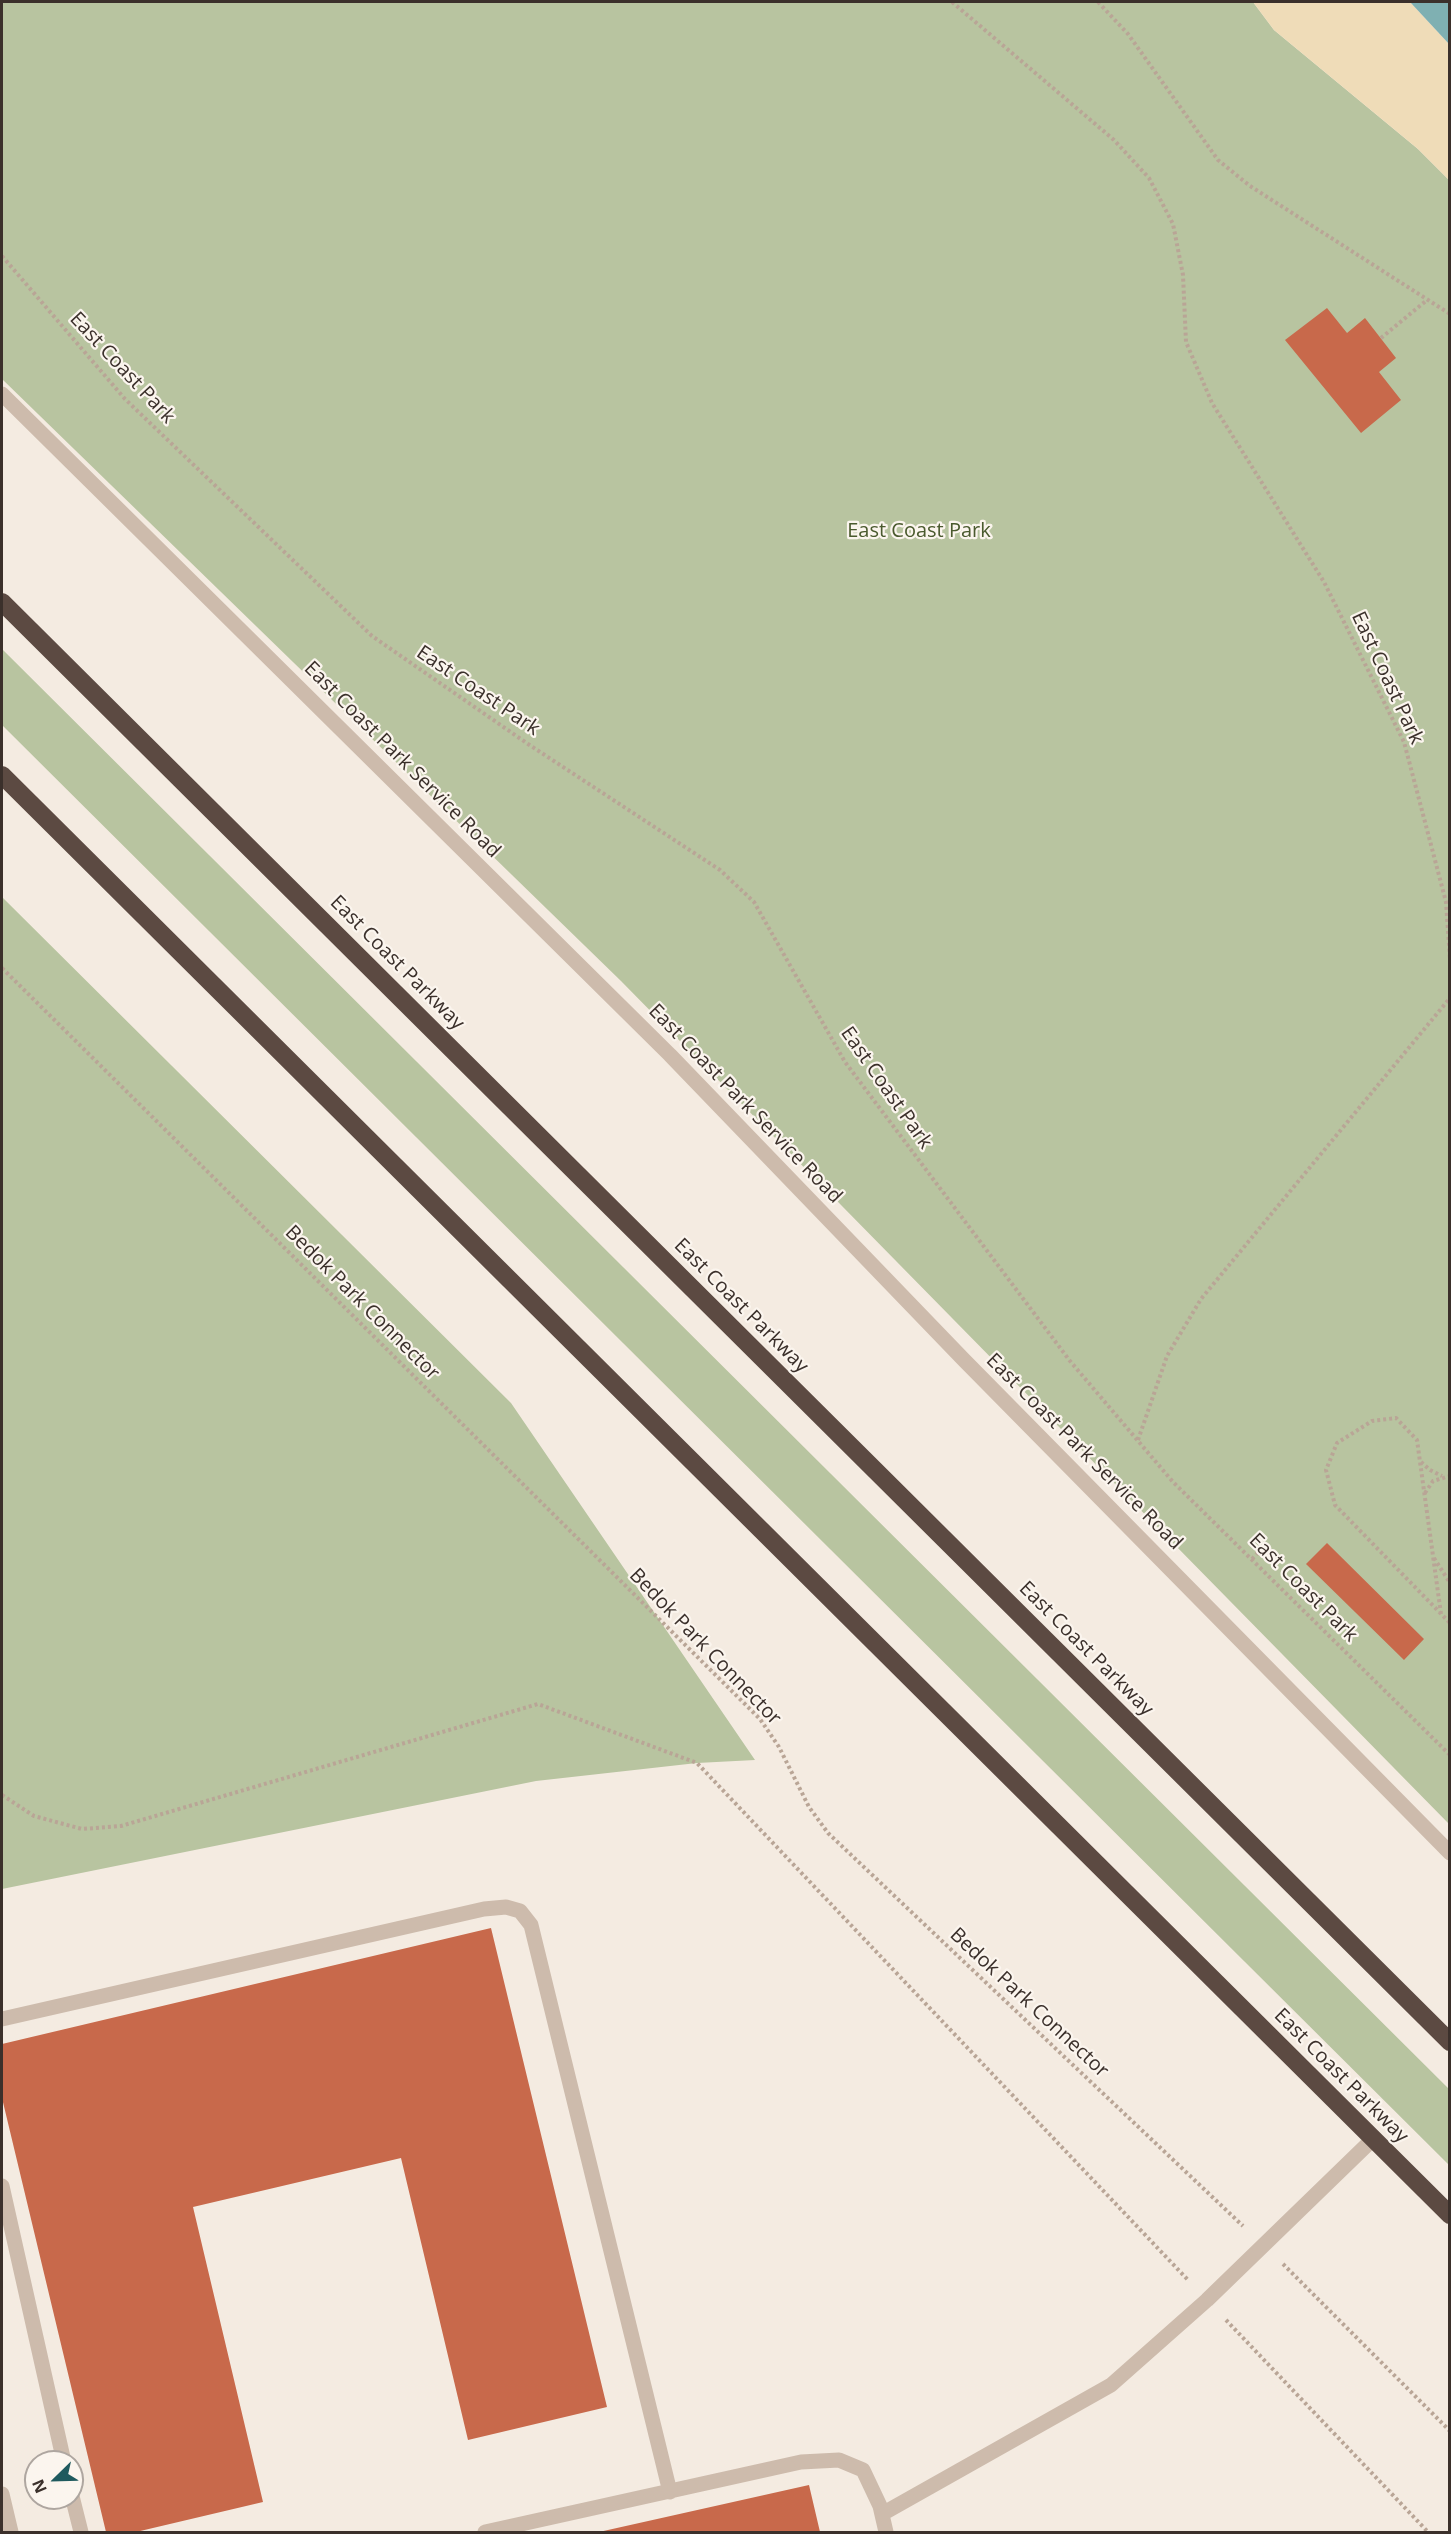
<!DOCTYPE html>
<style>
body{margin:0}
#map{position:relative;width:1451px;height:2534px;overflow:hidden;background:#f4ebe1;font-family:"Open Sans",sans-serif}
canvas{display:block}
.frame{position:absolute;inset:0;border:3px solid #3b302b;pointer-events:none}
.north{position:absolute;left:24px;top:2450px;width:60px;height:60px;box-sizing:border-box;background:#fbf5ee;border:2px solid #aea6a0;border-radius:50%;rotate:247deg;font-size:16px;font-weight:700;line-height:24px;text-align:center;color:#3b302b}
.north::after{content:'';display:block;margin:auto;width:21px;height:27px;background:#1f5a5e;clip-path:polygon(50% 0,100% 100%,50% 72%,0 100%)}
</style>
<div id="map">
<canvas width="1451" height="2534"></canvas>
<div class="frame"></div>
<div class="north">N</div>
</div>
<script>
const ctx = document.querySelector('canvas').getContext('2d');
ctx.lineJoin = 'round';
function fill(path, color) { ctx.fillStyle = color; ctx.fill(path, 'evenodd'); }
const poly = rows => new Path2D(rows.map(r => 'M' + r).join(''));
function trace(path, color, width, dash) { ctx.strokeStyle = color; ctx.lineWidth = width; ctx.lineCap = dash ? 'butt' : 'round'; ctx.setLineDash(dash || []); ctx.stroke(path); }
function label(font, color, halo, rows, align = 'center') {
  ctx.font = font + ' "Open Sans",sans-serif'; ctx.lineWidth = 4.5; ctx.setLineDash([]); ctx.textBaseline = 'middle'; ctx.strokeStyle = halo; ctx.fillStyle = color; for (const [text, x, y, turn = 0] of rows) {
    ctx.save(); ctx.translate(x, y); ctx.rotate((+turn || 0) * Math.PI / 180); ctx.textAlign = isNaN(turn) ? turn : align; if (halo) ctx.strokeText(text, 0, 0); ctx.fillText(text, 0, 0); ctx.restore();
  }
}
fill(poly([
 [2,2,1253,2,1274,30,1418,149,1449,180,1449,1824,621,981,2,379],
 [2,649,1449,2089,1449,2165,2,725],
 [2,897,511,1403,755,1760,697,1763,536,1781,2,1889]
]), '#b8c4a0');
fill(poly([
 [1253,2,1410,2,1449,44,1449,180,1418,149,1274,30]
]), '#efdcb8');
fill(poly([
 [1410,2,1449,2,1449,44]
]), '#7fb0b2');
fill(poly([
 [1327,308,1347,333,1365,318,1396,358,1379,372,1401,400,1361,433,1285,340],
 [1327,1543,1424,1639,1404,1660,1306,1564],
 [491,1928,607,2407,468,2440,401,2158,193,2207,263,2502,136,2532,106,2532,2,2098,2,2044],
 [809,2485,820,2532,599,2532]
]), '#c8694b');
trace(poly([
 [952,2,1114,140,1149,178,1173,224,1183,275,1186,342,1212,403,1324,582,1404,742,1446,902,1450,959],
 [1098,2,1128,34,1218,160,1250,186,1450,314],
 [2,256,125,399,372,636,528,744,720,870,754,902,845,1062,1070,1361,1173,1482,1450,1755],
 [1381,338,1427,300],
 [2,968,760,1719,779,1747,809,1807,828,1833,1243,2226],
 [1138,1440,1167,1356,1201,1299,1450,998],
 [1421,1462,1430,1470,1442,1476],
 [1425,1493,1433,1481,1450,1476],
 [1434,1558,1450,1583],
 [1252,1559,1268,1542],
 [1441,1614,1417,1440,1396,1418,1372,1421,1337,1443,1326,1470,1335,1505,1450,1623],
 [2,1795,34,1816,82,1829,121,1826,538,1704,697,1763,1188,2280],
 [1283,2264,1450,2431],
 [1226,2320,1428,2532]
]), '#b9a596', 4, [3, 3]);
trace(poly([
 [2,394,670,1055,964,1360,1450,1853],
 [2,2019,484,1909,506,1907,520,1911,531,1925,670,2492],
 [2,2186,64,2462],
 [2,2494,11,2532],
 [72,2496,81,2532],
 [882,2514,1111,2385,1207,2300,1373,2139],
 [485,2532,801,2462,839,2460,863,2470,880,2506,886,2532]
]), '#cdbbac', 15);
trace(poly([
 [2,602,1450,2042],
 [2,775,1450,2215]
]), '#5c4a42', 18);
label('20px', '#3b302b', '#fbf5ee', [
 ["East Coast Park",122,368,47],
 ["East Coast Park",1387,678,65],
 ["East Coast Park",478,691,34],
 ["East Coast Park Service Road",402,760,45],
 ["East Coast Parkway",397,963,45],
 ["East Coast Park",886,1088,55],
 ["East Coast Park Service Road",745,1104,46],
 ["Bedok Park Connector",362,1303,45],
 ["East Coast Parkway",741,1306,45],
 ["East Coast Park Service Road",1084,1452,45],
 ["East Coast Park",1303,1588,45],
 ["Bedok Park Connector",705,1647,46],
 ["East Coast Parkway",1086,1649,45],
 ["Bedok Park Connector",1029,2003,43],
 ["East Coast Parkway",1341,2076,45]
]);
label('20px', '#4a5a2e', '#fbf5ee', [
 ["East Coast Park",919,531]
]);
</script>
